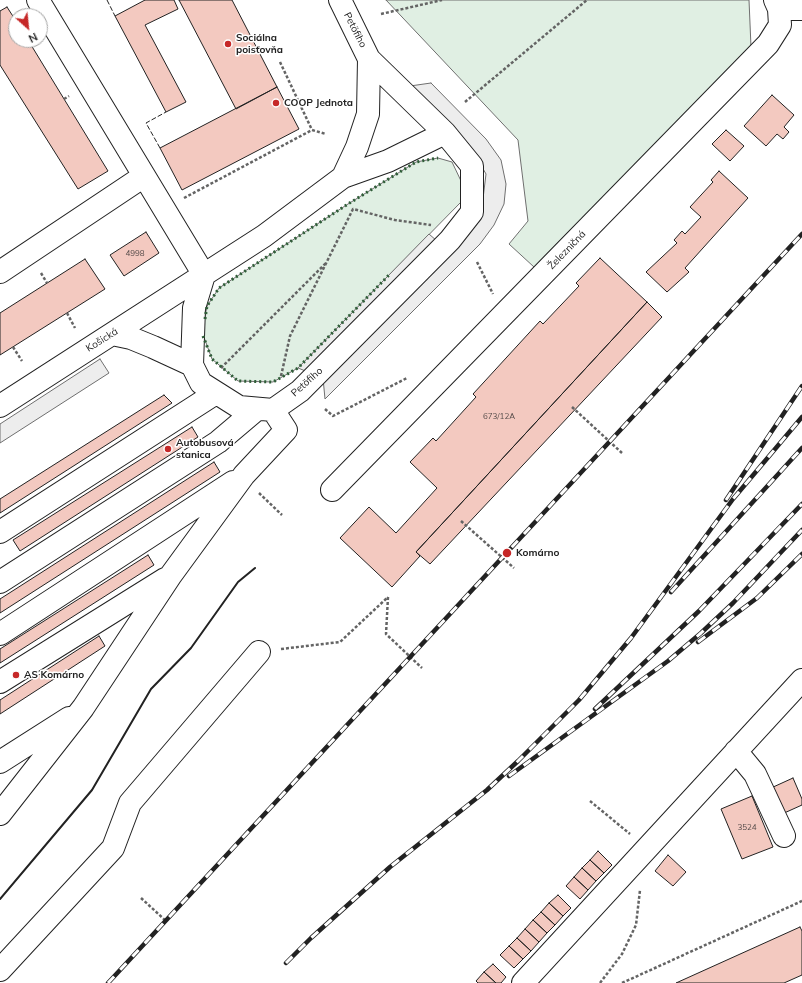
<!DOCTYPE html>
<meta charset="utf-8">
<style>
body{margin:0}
#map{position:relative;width:802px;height:983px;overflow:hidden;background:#fff;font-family:Mulish,sans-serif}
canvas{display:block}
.north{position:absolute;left:8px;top:8px;width:40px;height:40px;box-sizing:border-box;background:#fff;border:1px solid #a7a7a7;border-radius:50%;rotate:153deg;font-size:11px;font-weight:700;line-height:16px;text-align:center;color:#222}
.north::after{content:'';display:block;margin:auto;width:14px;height:18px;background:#c62828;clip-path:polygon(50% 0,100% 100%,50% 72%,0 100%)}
</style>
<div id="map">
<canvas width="802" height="983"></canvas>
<div class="north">N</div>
</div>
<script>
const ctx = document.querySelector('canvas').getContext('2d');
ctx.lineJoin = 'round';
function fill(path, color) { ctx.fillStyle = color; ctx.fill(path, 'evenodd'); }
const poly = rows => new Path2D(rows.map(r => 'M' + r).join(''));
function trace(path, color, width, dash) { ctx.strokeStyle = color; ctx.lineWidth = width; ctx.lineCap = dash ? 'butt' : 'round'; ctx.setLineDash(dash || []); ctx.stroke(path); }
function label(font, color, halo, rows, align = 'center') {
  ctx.font = font + ' Mulish,sans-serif'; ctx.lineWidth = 3; ctx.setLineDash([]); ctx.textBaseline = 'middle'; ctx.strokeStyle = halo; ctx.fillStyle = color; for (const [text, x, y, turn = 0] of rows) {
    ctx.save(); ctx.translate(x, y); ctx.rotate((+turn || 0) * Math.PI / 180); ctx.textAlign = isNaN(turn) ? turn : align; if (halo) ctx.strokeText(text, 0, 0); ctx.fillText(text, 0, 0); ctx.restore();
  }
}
const green = poly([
 [386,0,749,0,751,47,534,267,509,244,528,221,518,140,386,0],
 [438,158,452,162,462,183,461,202,298,368,273,382,238,381,212,359,202,332,207,306,219,288,348,204,416,162,438,158]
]);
fill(green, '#e0efe3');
trace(green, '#6f6f6f', 1);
const parking = poly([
 [431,83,486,139,501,160,506,184,504,204,494,225,480,244,325,399,323,378,298,368,429,234,437,241,481,215,486,174,471,148,410,86,431,83],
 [100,359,109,373,0,443,0,424,100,359]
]);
fill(parking, '#ededed');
trace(parking, '#6f6f6f', 1);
const building = poly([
 [145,0,174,0,178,9,145,25,186,102,166,112,115,16,145,0],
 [179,0,232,0,277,87,236,109,179,0],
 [7,7,16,21,16,40,28,40,108,171,78,189,0,65,0,11,7,7],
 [277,87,299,129,182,190,160,148,277,87],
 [772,95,794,115,784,127,789,132,783,139,777,134,766,146,744,126,772,95],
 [726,130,744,146,730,161,712,144,726,130],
 [719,171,748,198,685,268,689,272,667,292,646,272,677,243,674,240,682,231,685,234,701,217,690,207,713,182,711,180,719,171],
 [146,232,159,253,124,276,110,255,146,232],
 [600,258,647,302,416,552,420,556,392,587,340,538,369,507,396,533,437,488,410,462,433,438,436,441,476,397,473,394,540,321,543,324,579,286,576,283,600,258],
 [85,259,105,289,0,355,0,313,85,259],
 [647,302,662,317,430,564,416,552,647,302],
 [164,395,172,403,0,513,0,499,164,395],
 [192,427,198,437,20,551,13,540,192,427],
 [214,462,220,472,0,613,0,599,214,462],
 [148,555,154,565,0,663,0,649,148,555],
 [99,636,105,646,0,714,0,700,99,636],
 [793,778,802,799,802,805,782,814,771,788,793,778],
 [752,796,773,847,742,859,721,809,752,796],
 [598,851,612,865,604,873,590,860,598,851],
 [668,855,686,872,673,886,655,871,668,855],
 [590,860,604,873,596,881,582,868,590,860],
 [582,868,596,881,588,890,574,877,582,868],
 [574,877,588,890,580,899,566,886,574,877],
 [558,895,571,908,563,916,549,903,558,895],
 [549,903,563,916,555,925,541,912,549,903],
 [541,912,555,925,547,933,533,920,541,912],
 [533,920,547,933,539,942,525,929,533,920],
 [800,927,802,931,802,975,784,983,676,983,800,927],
 [525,929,539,942,531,951,517,938,525,929],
 [517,938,531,951,523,959,509,946,517,938],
 [509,946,523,959,514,968,500,955,509,946],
 [493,964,506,977,501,983,496,983,484,972,493,964],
 [484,972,496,983,478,983,476,981,484,972]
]);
fill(building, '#f3c9c0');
trace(building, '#222', 1);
const minor = poly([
 [38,0,204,275],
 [779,9,802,9],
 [343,177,388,161,445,133],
 [0,272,144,176],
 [204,275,194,308,192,365,201,383,239,407,273,410,300,391,450,240,472,212,472,166,445,133,369,59,340,0],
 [112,334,131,338,153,347,192,365],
 [0,406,264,236,343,177,357,147,368,114,369,59],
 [332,490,768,44,780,25,779,9,775,0],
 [0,532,216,393],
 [0,582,218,442,257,409],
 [0,634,233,482],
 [0,682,165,579],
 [736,751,755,774,784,836],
 [0,762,69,718],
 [0,814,83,708,171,575,244,475,286,430,273,410],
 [0,970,113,848,130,803,259,652],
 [523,983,802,680]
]);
trace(minor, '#222', 24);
trace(poly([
 [381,14,442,0],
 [31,45,36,41],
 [280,62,312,130],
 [64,99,69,96],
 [465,102,587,0],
 [184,198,312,130,326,134],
 [477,262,493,294],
 [41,273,47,283],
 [67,313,75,328],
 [13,347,22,361],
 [221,368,326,263],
 [281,376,290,336,353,209,395,220,431,225],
 [572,407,622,453],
 [325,409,333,416,407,378],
 [259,493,282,515],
 [461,521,514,568],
 [388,597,386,634,422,668],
 [281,649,340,642,388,597],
 [590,801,630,834],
 [141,898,166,921],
 [600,983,622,954,636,925,640,890],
 [622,983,802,901]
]), '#646464', 2.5, [3, 2]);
trace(minor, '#fff', 22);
const rail = poly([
 [726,500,802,386],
 [671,592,802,448],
 [698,642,757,598,802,554],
 [595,709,699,611,802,504],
 [509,776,668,661,701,633,733,603,802,530],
 [286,963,311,938,390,867,487,790,518,761,579,700,631,638,733,499,802,417],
 [108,983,802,234]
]);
trace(rail, '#222', 4.5);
trace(rail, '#fff', 3, [9]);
trace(poly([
 [205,319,207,306,219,288,348,204,416,162,438,158],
 [203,336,212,359,238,381,273,382,298,368,390,274]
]), '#2f5e38', 3, [2, 3]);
trace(poly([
 [107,0,115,16],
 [160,148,146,123,166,112]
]), '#222', 1, [5, 2]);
trace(poly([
 [0,899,92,790,151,689,191,648,238,582,255,568]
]), '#222', 2);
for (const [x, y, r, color] of [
 [228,44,4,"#c62828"],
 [276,103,4,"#c62828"],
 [168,449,4,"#c62828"],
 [507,553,5,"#c62828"],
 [16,675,4,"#c62828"]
]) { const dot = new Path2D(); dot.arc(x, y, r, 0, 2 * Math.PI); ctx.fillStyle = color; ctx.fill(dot); trace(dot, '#fff', 1.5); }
label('8px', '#564c4a', null, [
 ["4998",135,254],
 ["673/12A",499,417],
 ["3524",747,828]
]);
label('10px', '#222', '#fff', [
 ["Petöfiho",355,30,63],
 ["Železničná",567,250,-46],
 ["Košická",102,340,-32],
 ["Petöfiho",307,382,-42]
]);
label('bold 10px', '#222', '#fff', [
 ["Sociálna",236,38],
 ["poisťovňa",236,50],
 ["COOP Jednota",284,103],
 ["Autobusová",176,443],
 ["stanica",176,455],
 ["Komárno",516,553],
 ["AS Komárno",24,675]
], 'left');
</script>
